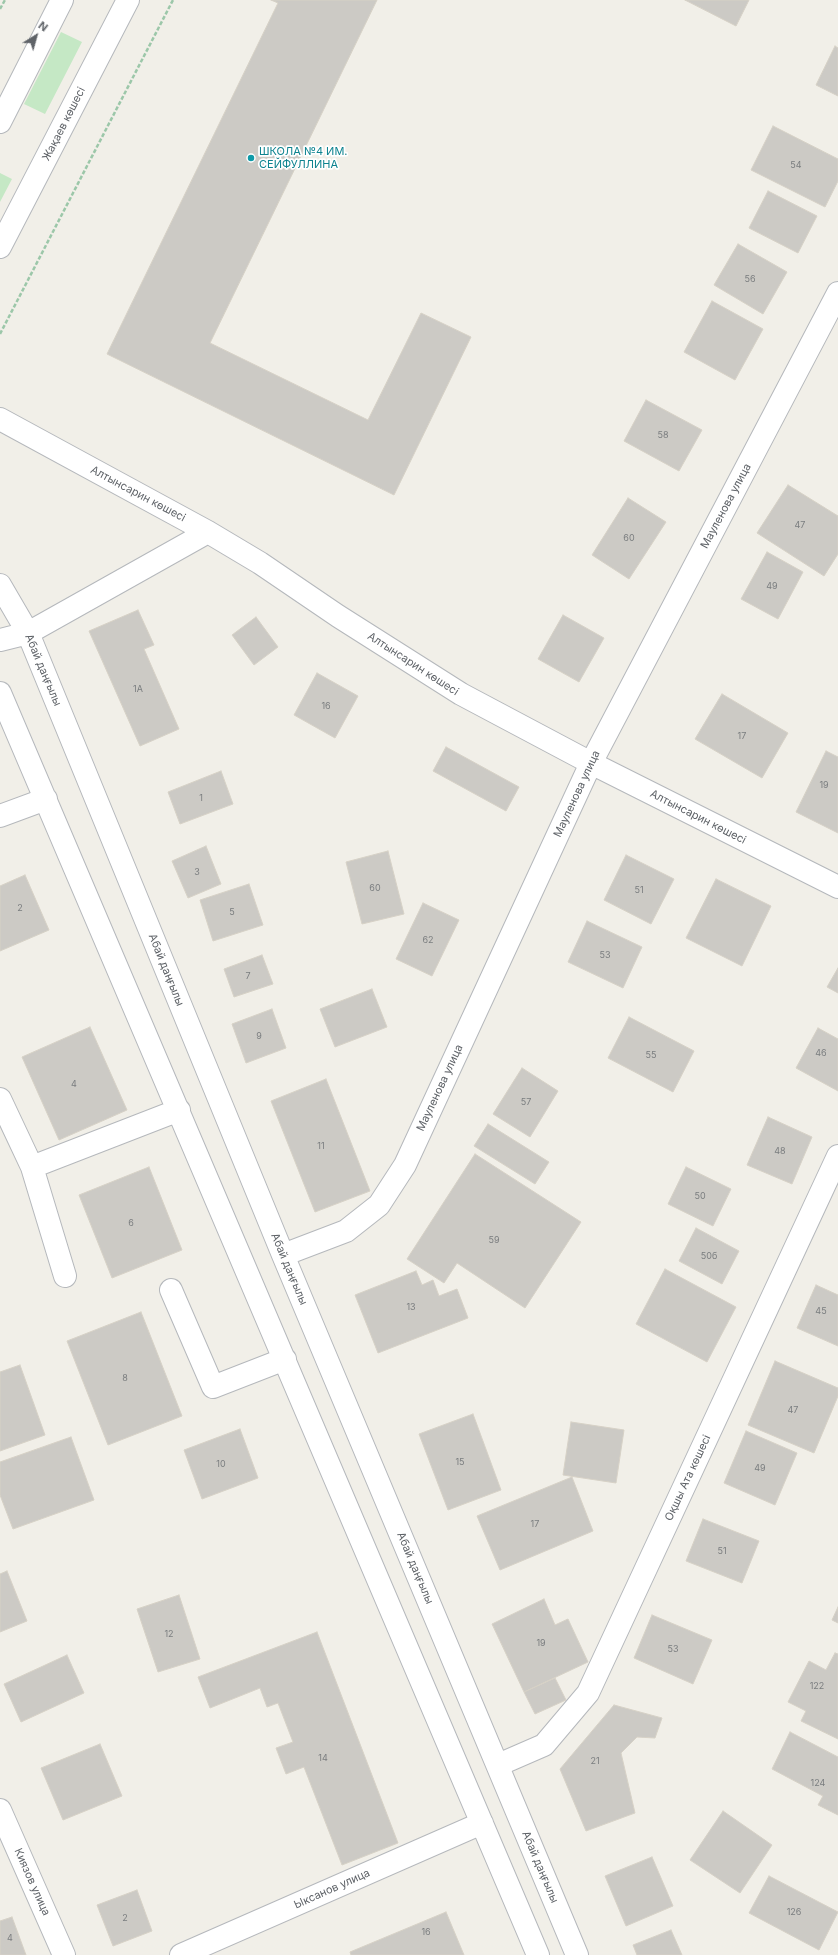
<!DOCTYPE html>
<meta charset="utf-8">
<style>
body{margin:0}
#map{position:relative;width:838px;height:1955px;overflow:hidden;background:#f1efe8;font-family:Inter,sans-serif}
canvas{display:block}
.north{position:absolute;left:16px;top:16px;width:40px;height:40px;-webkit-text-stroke:3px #fff;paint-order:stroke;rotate:37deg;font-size:11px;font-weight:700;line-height:16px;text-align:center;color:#5f6368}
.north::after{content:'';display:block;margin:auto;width:14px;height:18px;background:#5f6368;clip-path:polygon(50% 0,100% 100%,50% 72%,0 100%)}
</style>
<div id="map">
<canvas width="838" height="1955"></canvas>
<div class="north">N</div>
</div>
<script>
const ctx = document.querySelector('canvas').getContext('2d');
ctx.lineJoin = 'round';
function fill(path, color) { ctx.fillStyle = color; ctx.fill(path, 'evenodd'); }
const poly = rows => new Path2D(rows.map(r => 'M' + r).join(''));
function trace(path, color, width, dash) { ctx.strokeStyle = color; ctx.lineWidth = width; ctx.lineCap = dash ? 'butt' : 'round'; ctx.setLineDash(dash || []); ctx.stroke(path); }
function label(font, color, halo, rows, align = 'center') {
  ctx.font = font + ' Inter,sans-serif'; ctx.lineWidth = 3.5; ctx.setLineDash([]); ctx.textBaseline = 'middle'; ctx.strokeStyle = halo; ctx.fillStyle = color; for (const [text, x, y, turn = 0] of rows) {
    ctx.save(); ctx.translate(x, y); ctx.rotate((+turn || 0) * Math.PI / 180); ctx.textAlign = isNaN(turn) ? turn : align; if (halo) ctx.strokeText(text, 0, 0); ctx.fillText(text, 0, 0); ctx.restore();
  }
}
fill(poly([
 [61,32,82,42,45,114,24,104],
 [0,173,12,179,0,202]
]), '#c5e8c5');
const building = poly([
 [271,0,377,0,210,343,368,420,421,313,471,337,394,495,107,354,278,3,271,0],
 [685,0,749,0,736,26,685,0],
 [835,46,838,48,838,96,816,85,835,46],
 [773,126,838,159,838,181,825,207,751,170,773,126],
 [768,191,817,216,798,253,749,228,768,191],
 [738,244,787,272,763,314,714,285,738,244],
 [712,301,763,329,735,380,684,352,712,301],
 [646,400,702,430,679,471,624,441,646,400],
 [788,485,838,516,838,554,824,576,757,533,788,485],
 [628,498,666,522,629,579,592,555,628,498],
 [767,552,803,572,778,619,741,599,767,552],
 [138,610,154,645,144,649,179,729,140,746,89,631,138,610],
 [563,615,604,638,579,682,538,659,563,615],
 [256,617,278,647,254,665,232,635,256,617],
 [317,673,358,696,335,738,294,715,317,673],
 [722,694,788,733,762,778,695,739,722,694],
 [446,747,519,787,506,811,433,771,446,747],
 [826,751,838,757,838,833,796,812,826,751],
 [221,771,233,804,180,824,168,792,221,771],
 [206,846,221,884,188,898,172,861,206,846],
 [388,851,404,914,362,924,346,862,388,851],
 [626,855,674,879,651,924,604,900,626,855],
 [25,875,49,930,0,951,0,886,25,875],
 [716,879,771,906,742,966,686,938,716,879],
 [249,884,263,925,213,941,200,900,249,884],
 [423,903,459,920,432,976,396,959,423,903],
 [587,921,642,947,623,988,568,962,587,921],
 [262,955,273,984,234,997,224,969,262,955],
 [838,968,838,993,827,987,838,968],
 [372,989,387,1027,335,1047,320,1009,372,989],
 [272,1009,286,1048,246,1063,232,1024,272,1009],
 [629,1017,694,1051,673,1092,608,1058,629,1017],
 [90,1027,127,1110,59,1140,22,1057,90,1027],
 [818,1028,838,1039,838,1091,796,1068,818,1028],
 [522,1068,558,1091,530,1137,493,1114,522,1068],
 [326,1079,370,1191,315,1212,271,1101,326,1079],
 [768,1117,812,1137,792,1184,747,1165,768,1117],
 [488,1124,549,1162,535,1184,474,1146,488,1124],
 [475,1154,581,1222,525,1308,457,1263,444,1283,407,1259,475,1154],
 [149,1167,182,1250,112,1278,79,1195,149,1167],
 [686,1167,731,1189,713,1226,668,1204,686,1167],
 [696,1228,739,1251,722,1284,679,1261,696,1228],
 [665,1269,736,1307,707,1362,636,1324,665,1269],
 [416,1271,422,1285,433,1280,439,1296,457,1289,468,1318,378,1353,355,1295,416,1271],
 [816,1285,838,1295,838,1346,797,1328,816,1285],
 [141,1312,182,1416,108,1445,67,1341,141,1312],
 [775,1361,838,1388,838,1396,814,1453,748,1425,775,1361],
 [20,1365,45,1435,0,1451,0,1372,20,1365],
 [473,1414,501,1490,448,1510,419,1434,473,1414],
 [571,1422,624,1430,616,1483,563,1475,571,1422],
 [240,1429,258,1478,202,1499,184,1450,240,1429],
 [746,1431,797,1453,775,1505,724,1483,746,1431],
 [71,1437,94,1500,13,1529,0,1495,0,1462,71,1437],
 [572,1477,593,1531,500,1570,477,1516,572,1477],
 [703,1519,759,1541,742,1583,686,1561,703,1519],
 [7,1571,27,1621,0,1632,0,1574,7,1571],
 [179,1595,200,1659,158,1672,137,1609,179,1595],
 [544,1599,555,1625,568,1619,588,1662,524,1692,492,1624,544,1599],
 [838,1607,838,1623,832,1620,838,1607],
 [652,1615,712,1640,693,1684,634,1658,652,1615],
 [317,1632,398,1843,342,1865,304,1767,286,1774,276,1748,293,1742,278,1703,267,1707,260,1688,210,1708,198,1677,317,1632],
 [835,1653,838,1654,838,1739,801,1721,806,1711,788,1702,809,1661,826,1670,835,1653],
 [67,1655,84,1693,21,1722,4,1684,67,1655],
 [555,1678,566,1700,535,1714,524,1692,555,1678],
 [614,1705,662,1718,655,1738,637,1737,621,1753,635,1813,586,1831,560,1769,614,1705],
 [790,1732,838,1757,838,1815,818,1805,823,1796,772,1769,790,1732],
 [100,1744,122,1796,63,1820,41,1768,100,1744],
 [723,1811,772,1845,740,1893,690,1860,723,1811],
 [652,1857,673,1906,626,1926,605,1876,652,1857],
 [769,1876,838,1912,819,1950,749,1913,769,1876],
 [137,1890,152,1931,113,1946,97,1905,137,1890],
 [446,1912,464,1955,351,1955,350,1952,446,1912],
 [12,1917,26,1955,0,1955,0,1921,12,1917],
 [671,1930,682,1955,637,1955,633,1945,671,1930]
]);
fill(building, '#cccac5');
trace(building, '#d6d1c6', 1);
const minor = poly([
 [0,122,62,0],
 [0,247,128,0],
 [0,419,208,532,260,563,338,616,461,694,591,763,838,887],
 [0,585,28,633,283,1255,577,1955],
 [0,640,28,633,208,532],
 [0,693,538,1955],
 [0,816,46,799],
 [0,1099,32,1167,65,1276],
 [32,1167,179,1110],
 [283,1255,346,1231,379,1205,405,1165,591,763,838,293],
 [171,1290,213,1387,285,1359],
 [498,1765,544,1745,588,1693,838,1156],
 [0,1810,64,1955],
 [181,1955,482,1823]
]);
trace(minor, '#b5b8bc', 24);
trace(poly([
 [0,9,5,0],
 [0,334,173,0]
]), '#9cc7a9', 2.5, [4, 2]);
trace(minor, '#fff', 22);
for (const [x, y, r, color] of [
 [251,158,4,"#0f9aa8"]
]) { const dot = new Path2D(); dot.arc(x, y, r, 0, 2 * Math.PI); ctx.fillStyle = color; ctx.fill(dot); trace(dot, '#fff', 1.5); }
label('9px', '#7a7d7f', null, [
 ["54",796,165],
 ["56",750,279],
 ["58",663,435],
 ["47",800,525],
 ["60",629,538],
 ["49",772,586],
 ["1А",138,689],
 ["16",326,706],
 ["17",742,736],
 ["19",824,785],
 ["1",201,798],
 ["3",197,872],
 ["60",375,888],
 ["51",639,890],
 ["2",20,908],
 ["5",232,912],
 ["62",428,940],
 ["53",605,955],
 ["7",248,976],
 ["9",259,1036],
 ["46",821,1053],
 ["55",651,1055],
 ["4",74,1084],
 ["57",526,1102],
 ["11",321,1146],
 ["48",780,1151],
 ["50",700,1196],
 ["6",131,1223],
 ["59",494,1240],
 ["50б",709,1256],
 ["13",411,1307],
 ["45",821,1311],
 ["8",125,1378],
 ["47",793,1410],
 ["15",460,1462],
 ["10",221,1464],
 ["49",760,1468],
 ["17",535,1524],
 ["51",722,1551],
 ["12",169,1634],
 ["19",541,1643],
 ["53",673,1649],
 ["122",817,1686],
 ["14",323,1758],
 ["21",595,1761],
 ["124",818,1783],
 ["126",794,1912],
 ["2",125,1918],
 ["16",426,1932],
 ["4",10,1938]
]);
label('11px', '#5f6368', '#fff', [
 ["Жақаев көшесі",64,124,-63],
 ["Алтынсарин көшесі",138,494,28],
 ["Мауленова улица",726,506,-62],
 ["Алтынсарин көшесі",413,664,33],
 ["Абай даңғылы",43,670,67],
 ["Мауленова улица",577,794,-65],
 ["Алтынсарин көшесі",698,817,27],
 ["Абай даңғылы",166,970,68],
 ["Мауленова улица",440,1088,-65],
 ["Абай даңғылы",289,1269,67],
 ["Оқшы Ата көшесі",688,1478,-65],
 ["Абай даңғылы",415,1568,67],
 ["Абай даңғылы",540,1867,67],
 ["Киязов улица",32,1882,66],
 ["Ыксанов улица",332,1889,-24]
]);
label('11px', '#0d838f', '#fff', [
 ["ШКОЛА №4 ИМ.",259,152],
 ["СЕЙФУЛЛИНА",259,165]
], 'left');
</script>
